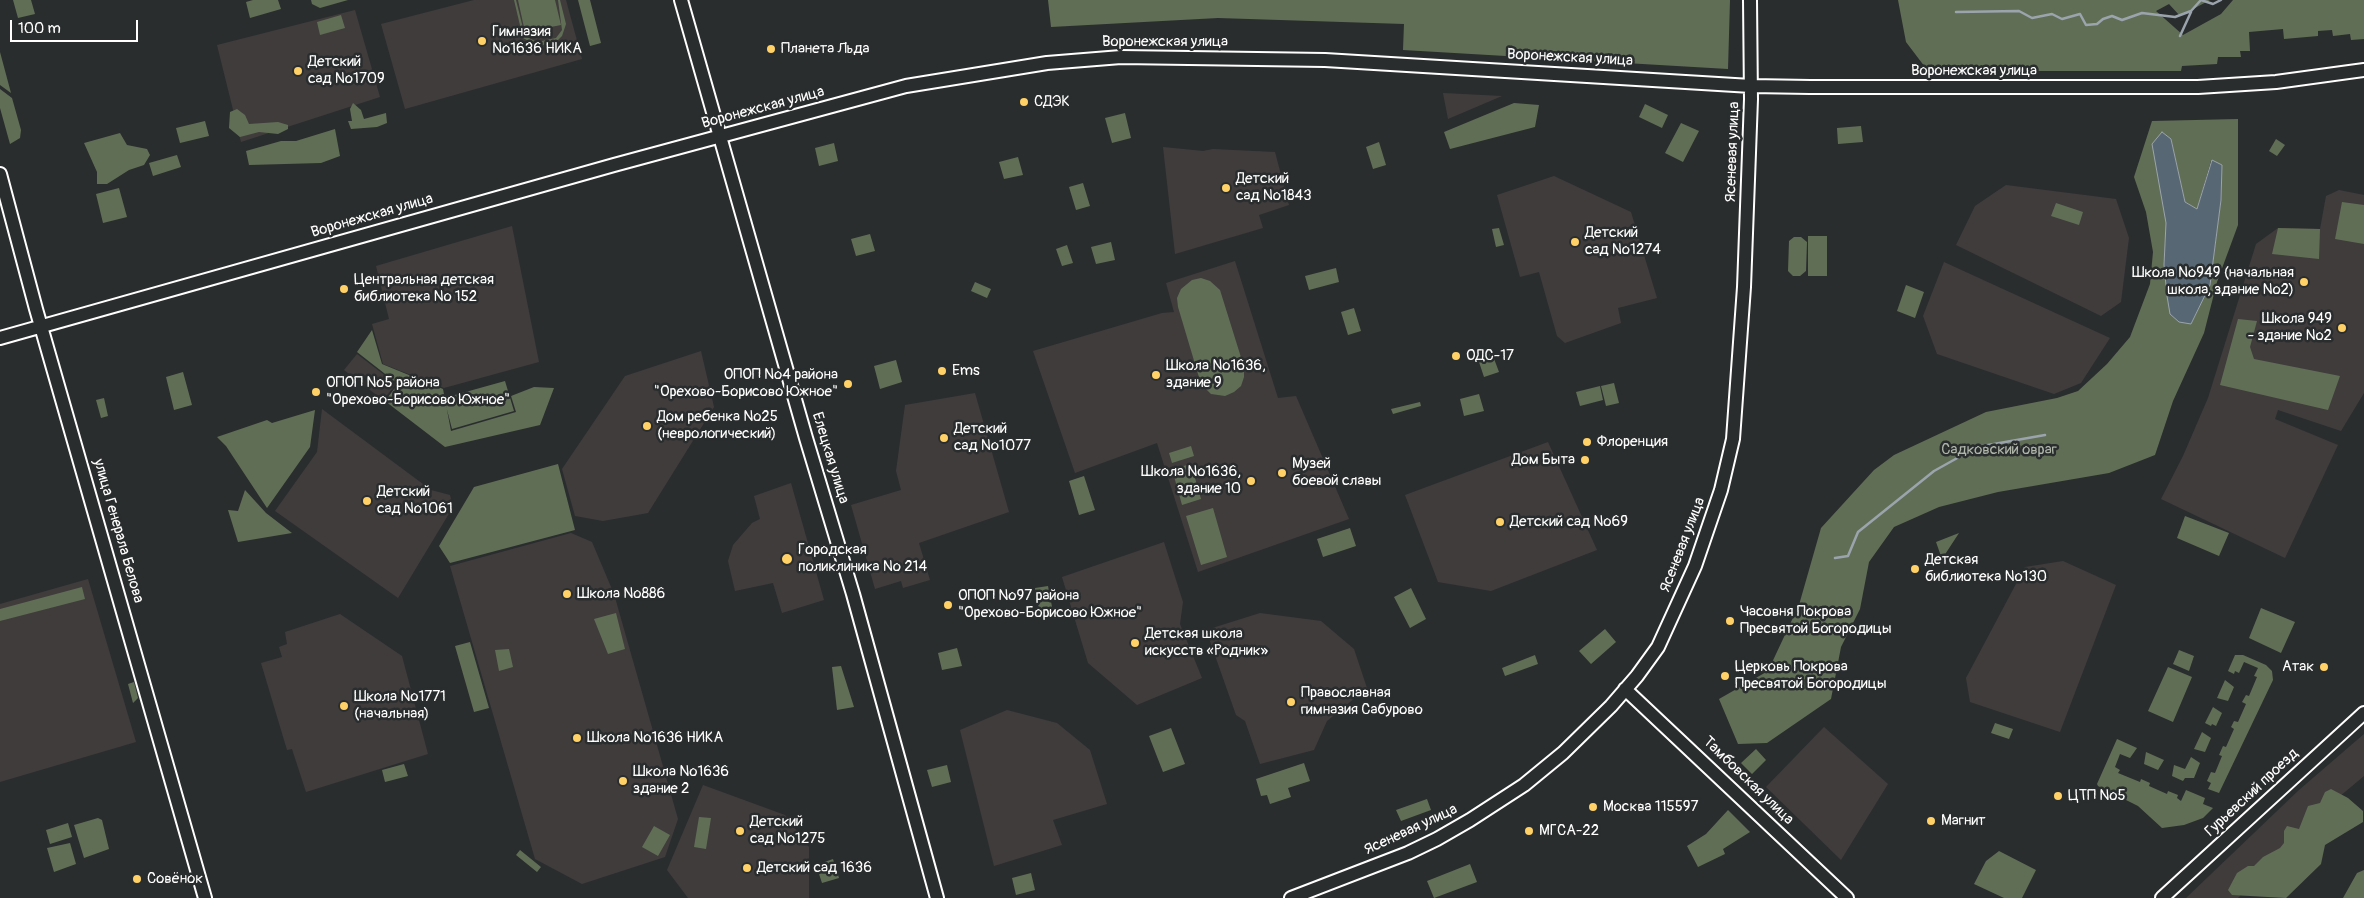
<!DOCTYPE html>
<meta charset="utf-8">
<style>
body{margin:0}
#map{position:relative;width:2364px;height:898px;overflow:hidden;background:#2a2d2e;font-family:Pangolin,sans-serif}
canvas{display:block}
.scale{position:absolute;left:10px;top:20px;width:128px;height:22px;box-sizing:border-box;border:2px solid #fff;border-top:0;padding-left:6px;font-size:15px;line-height:18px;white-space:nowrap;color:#fff;-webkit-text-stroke:4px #2a2d2e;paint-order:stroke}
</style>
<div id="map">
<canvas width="2364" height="898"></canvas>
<div class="scale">100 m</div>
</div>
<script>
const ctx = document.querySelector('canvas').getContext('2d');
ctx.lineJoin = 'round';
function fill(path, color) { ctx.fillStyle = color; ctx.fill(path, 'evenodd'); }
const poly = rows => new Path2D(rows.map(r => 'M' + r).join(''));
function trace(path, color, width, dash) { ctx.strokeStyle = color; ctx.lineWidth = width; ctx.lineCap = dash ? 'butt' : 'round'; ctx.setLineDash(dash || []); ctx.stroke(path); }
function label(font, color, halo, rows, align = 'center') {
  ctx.font = font + ' Pangolin,sans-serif'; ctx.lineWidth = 5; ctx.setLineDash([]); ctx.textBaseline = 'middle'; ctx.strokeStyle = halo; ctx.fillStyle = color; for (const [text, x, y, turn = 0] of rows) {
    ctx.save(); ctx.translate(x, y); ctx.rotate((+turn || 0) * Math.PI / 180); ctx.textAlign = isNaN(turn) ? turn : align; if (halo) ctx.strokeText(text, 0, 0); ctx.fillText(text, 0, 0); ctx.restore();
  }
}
fill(poly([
 [474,0,566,0,582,59,405,109,381,24],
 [355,10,380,97,241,142,217,45],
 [1443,93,1502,96,1448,119],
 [1163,147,1203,151,1213,149,1275,152,1289,205,1259,215,1263,228,1175,254],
 [1554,176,1631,212,1657,298,1618,308,1621,323,1565,343,1557,336,1539,272,1520,277,1497,195],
 [2006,185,2116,199,2129,238,2121,302,2101,316,1956,245,1975,206],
 [2339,190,2364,195,2364,393,2341,431,2278,410,2275,419,2338,445,2285,558,2161,499,2183,456,2208,398,2256,244,2278,228,2320,229,2326,196],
 [512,226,539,362,444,388,383,364,372,324,389,319,376,266],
 [1235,261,1278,398,1296,396,1349,519,1198,572,1157,443,1075,473,1033,351,1162,313,1174,312,1166,283],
 [1944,262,2110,338,2081,383,2054,394,1937,354,1923,316],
 [701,351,714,407,648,513,603,521,575,516,562,469,625,376],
 [357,354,396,384,383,400,344,370],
 [975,393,1009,512,919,543,930,580,903,588,901,581,875,589,851,505,901,490,896,471,905,405],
 [322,409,431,490,450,495,453,507,398,598,275,511,317,452],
 [1548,442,1597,550,1491,591,1438,582,1405,495],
 [791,483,824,600,782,613,773,583,735,591,728,561,733,545,752,523,760,519,754,496],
 [571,533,592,542,614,594,678,819,665,857,582,884,535,859,450,566],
 [1164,542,1183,602,1180,624,1202,678,1137,705,1088,663,1062,577],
 [2063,561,2116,585,2060,732,1970,702,1966,678,2025,567],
 [88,579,136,742,0,782,0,604],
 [1260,613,1321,621,1354,649,1367,688,1327,721,1314,750,1260,764,1245,721,1236,715,1206,630],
 [340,614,402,656,428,754,306,792,292,749,287,750,261,663,282,657,279,647,287,644,285,632],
 [1007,710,1057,723,1090,750,1107,804,1053,820,1062,845,994,866,960,730],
 [1824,727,1888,784,1841,860,1766,787],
 [2364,734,2364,776,2333,802,2238,898,2186,898,2299,790],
 [703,785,785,815,809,847,809,898,688,898,667,870]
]), '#403c3c');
fill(poly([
 [13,0,31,0,35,14,18,18],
 [253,0,278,0,281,9,250,18,246,2],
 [311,0,348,0,320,8,312,4],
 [514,0,516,0,525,36,537,42,556,38,562,30,558,0,560,0,566,24,562,36,558,40,543,45,536,45,523,38],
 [518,0,555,0,561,25,525,32],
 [578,0,590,0,601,43,590,46],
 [1048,0,1730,0,1728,69,1403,50,1404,24,1218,18,1051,27],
 [1898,0,2210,0,2180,16,2169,4,2156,11,2183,35,2221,14,2233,0,2364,0,2364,39,2351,40,2350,34,2333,36,2332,30,2318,31,2318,36,2284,39,2283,29,2249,32,2250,51,2240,51,2241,57,2218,57,2217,64,2182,66,2181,71,1928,71,1906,42],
 [341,15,345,28,320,35,317,22],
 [0,52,11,93,0,85],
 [0,89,12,98,21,130,20,138,10,144,0,108],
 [353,103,361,110,364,119,386,113,387,123,377,127,351,129,348,121,352,121,350,109],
 [1514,103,1539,105,1535,127,1450,149,1444,132],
 [1645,104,1668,115,1662,128,1639,117],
 [237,109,245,115,249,124,278,122,288,125,288,129,278,134,259,132,240,137,229,128,230,112],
 [1125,113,1131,138,1112,143,1105,118],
 [2238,119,2238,225,2217,282,2204,333,2173,401,2155,455,2109,473,1998,492,1939,507,1894,527,1869,562,1860,609,1841,647,1831,699,1767,743,1738,744,1719,699,1768,671,1799,605,1821,528,1874,470,1894,455,1986,412,2057,398,2078,391,2107,364,2130,337,2150,284,2153,252,2146,212,2134,177,2152,121],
 [2171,139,2185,202,2197,209,2211,161,2222,165,2221,200,2210,285,2191,324,2167,296,2164,265],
 [205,121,209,136,180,143,176,128],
 [1681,123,1699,131,1683,162,1665,153],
 [1861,126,1863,142,1838,144,1837,128],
 [335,129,340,156,321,163,249,165,246,151,281,141,296,141],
 [120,133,127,145,147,149,150,155,144,165,129,170,107,184,97,184,97,172,84,143],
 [2276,139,2285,145,2277,156,2269,151],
 [1379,142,1386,165,1373,169,1366,147],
 [834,143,838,161,819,166,815,148],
 [177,155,181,167,153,176,149,163],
 [1018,157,1023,175,1004,179,999,162],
 [1083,183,1090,206,1076,210,1069,187],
 [119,188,127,217,103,223,96,194],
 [2342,202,2364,205,2364,244,2335,239],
 [2056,203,2083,212,2079,225,2051,216],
 [1499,228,1504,245,1496,247,1492,229],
 [2278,228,2320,229,2319,259,2272,254],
 [870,234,875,251,856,256,851,239],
 [1808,236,1827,236,1827,276,1808,276],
 [1794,237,1801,237,1807,242,1806,271,1800,276,1793,276,1788,271,1789,241],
 [1111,242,1115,260,1096,264,1091,247],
 [1067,245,1073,263,1062,266,1056,249],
 [1336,268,1339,282,1309,290,1305,276],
 [1201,278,1210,281,1220,290,1244,367,1244,377,1241,386,1234,392,1225,396,1211,394,1201,384,1178,307,1177,298,1181,289,1192,280],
 [975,282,991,289,987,298,971,291],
 [1906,285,1924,292,1915,318,1897,311],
 [1354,308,1361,331,1348,335,1341,312],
 [2238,319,2257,321,2250,347,2254,359,2340,376,2328,410,2220,385],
 [372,330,382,364,443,389,451,431,516,412,511,396,534,387,554,388,540,425,445,447,385,401,398,384,357,352],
 [1490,348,1499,372,1484,377,1476,353],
 [896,360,902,382,880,389,874,366],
 [183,372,192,405,174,410,166,377],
 [505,381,514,411,452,429,444,398],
 [1614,383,1619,403,1606,406,1601,386],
 [1600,386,1603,400,1580,406,1576,392],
 [1479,394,1484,411,1464,416,1460,399],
 [104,398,108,416,101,418,96,400],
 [1420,402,1421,406,1393,414,1391,409],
 [315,410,310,447,267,508,226,446,217,437,267,420,272,423],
 [1191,446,1194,456,1172,463,1169,453],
 [558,464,575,530,450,563,439,546,474,487],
 [1191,464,1201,499,1182,505,1172,469],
 [1084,476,1095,510,1079,515,1069,481],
 [245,490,266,513,292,533,238,542,228,510,238,511],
 [1213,508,1227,557,1201,565,1186,516],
 [2185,516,2229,533,2219,556,2177,538],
 [1350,528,1356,546,1323,557,1317,539],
 [1959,533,1942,559,1936,542],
 [1048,586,1054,617,1041,620,1035,588],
 [82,587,85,599,0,621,0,609],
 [1411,588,1426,619,1410,628,1394,597],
 [2261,608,2295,622,2281,653,2249,638],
 [616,613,625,649,608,654,594,619],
 [1605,629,1616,642,1591,664,1579,651],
 [470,642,489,708,474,712,455,646],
 [957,648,962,666,942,670,938,653],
 [509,649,513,667,499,671,495,650],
 [2179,650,2194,656,2189,671,2173,664],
 [1535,655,1538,664,1505,676,1502,668],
 [2235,655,2243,655,2266,665,2272,671,2273,680,2219,793,2208,789,2211,783,2207,781,2211,772,2215,773,2222,756,2219,755,2223,746,2226,747,2234,729,2231,727,2234,721,2238,722,2246,704,2242,702,2246,695,2249,696,2257,677,2254,676,2258,668,2244,662,2239,673,2235,671,2234,674,2228,671],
 [841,666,854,707,837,710,832,667],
 [2168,667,2192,677,2173,722,2148,711],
 [2225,680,2234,687,2228,701,2217,698],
 [134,682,138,698,133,703,128,684],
 [2213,707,2222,713,2216,726,2212,724,2211,726,2205,723],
 [1995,723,2013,729,2009,739,1991,733],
 [1171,728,1185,764,1163,772,1149,736],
 [2202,732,2211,738,2205,752,2194,749],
 [2117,739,2137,748,2130,758,2120,754,2115,767,2120,770,2118,773,2140,782,2141,779,2150,783,2149,786,2167,794,2168,791,2178,795,2177,798,2181,801,2186,790,2205,798,2203,804,2213,808,2203,818,2184,825,2162,828,2138,806,2098,786,2097,784],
 [1756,749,1766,760,1752,774,1741,763],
 [2146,752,2164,760,2158,770,2144,764],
 [2191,757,2200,763,2194,778,2185,778,2183,781,2172,776,2174,765,2185,769],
 [1304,763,1310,781,1288,788,1291,797,1270,804,1267,795,1261,796,1256,779],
 [404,764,408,776,385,782,382,770],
 [947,765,951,782,932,787,927,770],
 [2331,789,2348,798,2363,811,2363,822,2325,845,2321,864,2286,898,2232,895,2228,890,2237,873,2248,866,2254,866,2263,857,2280,848,2284,843,2284,831,2287,826,2299,829,2308,806,2320,803,2325,792],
 [1427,799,1431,810,1401,821,1396,810],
 [1728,810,1750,832,1723,849,1725,854,1698,867,1687,846,1706,834],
 [699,817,711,818,706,849,694,847],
 [98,818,102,820,109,849,84,858,74,825],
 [68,823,72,837,50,844,46,830],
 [654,826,670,835,658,856,642,847],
 [70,843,76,864,54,872,47,848],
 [520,850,541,867,537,872,516,855],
 [1999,851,2036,870,2022,898,2004,898,1974,884,1986,861],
 [833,859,839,878,822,883,816,865],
 [1470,864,1477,882,1434,898,1427,881],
 [2364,870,2364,898,2343,898,2357,873],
 [1031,873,1035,890,1016,895,1012,878]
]), '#616e56');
const water = poly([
 [2162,132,2171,139,2185,202,2197,209,2212,160,2222,165,2221,200,2210,285,2191,324,2179,322,2170,314,2167,296,2164,265,2166,223,2152,144,2162,132]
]);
fill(water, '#586774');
trace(water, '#9ba4ac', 1);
trace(poly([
 [1956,12,2019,11,2032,18,2052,14,2062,19,2080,14,2086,25,2097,24,2103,19,2112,16,2122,20,2142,13,2175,17,2191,11,2201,0,2213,4,2221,0],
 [2180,36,2191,12],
 [1835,558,1848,556,1858,532,1934,471,1977,447,2045,435]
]), '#9ba4ac', 2.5);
const secondary = poly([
 [681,0,806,438,853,594,937,898],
 [0,174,36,309,205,898],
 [0,338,614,165,906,86,1047,63,1121,57,1325,60,1751,86,1810,87,2198,87,2276,82,2364,70],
 [1625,689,1847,898],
 [1291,898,1408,853,1437,839,1470,820,1524,785,1563,753,1611,706,1637,676,1658,647,1695,566,1721,490,1733,439,1744,287,1751,99,1750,0],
 [2162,898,2364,713]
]);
trace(secondary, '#fff', 16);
trace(secondary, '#2a2d2e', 12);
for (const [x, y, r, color] of [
 [482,41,5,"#ffd166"],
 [771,49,5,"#ffd166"],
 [298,71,5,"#ffd166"],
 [1024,102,5,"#ffd166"],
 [1226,188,5,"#ffd166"],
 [1575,242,5,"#ffd166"],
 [2304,282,5,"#ffd166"],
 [344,289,5,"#ffd166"],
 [2342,328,5,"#ffd166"],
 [1456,356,5,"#ffd166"],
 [942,371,5,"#ffd166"],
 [1156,375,5,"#ffd166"],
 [848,384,5,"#ffd166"],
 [316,392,5,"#ffd166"],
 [647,426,5,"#ffd166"],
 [944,438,5,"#ffd166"],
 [1587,442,5,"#ffd166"],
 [1585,460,5,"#ffd166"],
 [1282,473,5,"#ffd166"],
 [1251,481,5,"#ffd166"],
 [367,501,5,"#ffd166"],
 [1500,522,5,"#ffd166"],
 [787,559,6,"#ffd166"],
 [1915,569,5,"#ffd166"],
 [567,594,5,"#ffd166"],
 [948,605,5,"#ffd166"],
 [1730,621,5,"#ffd166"],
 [1135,643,5,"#ffd166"],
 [2324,667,5,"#ffd166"],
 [1725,676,5,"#ffd166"],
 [1291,702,5,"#ffd166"],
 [344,706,5,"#ffd166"],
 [577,738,5,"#ffd166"],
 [623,781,5,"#ffd166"],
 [2058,796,5,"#ffd166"],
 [1593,807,5,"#ffd166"],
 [1931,821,5,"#ffd166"],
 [740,831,5,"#ffd166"],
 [1529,831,5,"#ffd166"],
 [747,868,5,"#ffd166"],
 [137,879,5,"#ffd166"]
]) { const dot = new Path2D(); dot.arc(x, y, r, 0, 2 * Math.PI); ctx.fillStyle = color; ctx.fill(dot); trace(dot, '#2a2d2e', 2); }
label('15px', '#fff', '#2a2d2e', [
 ["Гимназия",492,32],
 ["№1636 НИКА",492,49],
 ["Планета Льда",781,49],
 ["Детский",308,62],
 ["сад №1709",308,79],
 ["СДЭК",1034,102],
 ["Детский",1236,179],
 ["сад №1843",1236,196],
 ["Детский",1585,233],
 ["сад №1274",1585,250],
 ["Школа №949 (начальная",2294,273,"right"],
 ["школа, здание №2)",2294,290,"right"],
 ["Центральная детская",354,280],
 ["библиотека № 152",354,297],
 ["Школа 949",2332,319,"right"],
 ["- здание №2",2332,336,"right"],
 ["ОДС-17",1466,356],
 ["Школа №1636,",1166,366],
 ["здание 9",1166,383],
 ["Ems",952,371],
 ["ОПОП №4 района",838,375,"right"],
 ["\"Орехово-Борисово Южное\"",838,392,"right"],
 ["ОПОП №5 района",326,383],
 ["\"Орехово-Борисово Южное\"",326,400],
 ["Дом ребенка №25",657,417],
 ["(неврологический)",657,434],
 ["Детский",954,429],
 ["сад №1077",954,446],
 ["Флоренция",1597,442],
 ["Дом Быта",1575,460,"right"],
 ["Музей",1292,464],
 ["боевой славы",1292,481],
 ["Школа №1636,",1241,472,"right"],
 ["здание 10",1241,489,"right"],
 ["Детский",377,492],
 ["сад №1061",377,509],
 ["Детский сад №69",1510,522],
 ["Городская",798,550],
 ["поликлиника № 214",798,567],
 ["Детская",1925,560],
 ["библиотека №130",1925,577],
 ["Школа №886",577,594],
 ["ОПОП №97 района",958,596],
 ["\"Орехово-Борисово Южное\"",958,613],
 ["Часовня Покрова",1740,612],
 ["Пресвятой Богородицы",1740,629],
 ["Детская школа",1145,634],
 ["искусств «Родник»",1145,651],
 ["Церковь Покрова",1735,667],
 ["Пресвятой Богородицы",1735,684],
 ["Атак",2314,667,"right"],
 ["Православная",1301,693],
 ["гимназия Сабурово",1301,710],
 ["Школа №1771",354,697],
 ["(начальная)",354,714],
 ["Школа №1636 НИКА",587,738],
 ["Школа №1636",633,772],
 ["здание 2",633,789],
 ["ЦТП №5",2068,796],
 ["Москва 115597",1603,807],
 ["Магнит",1941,821],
 ["Детский",750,822],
 ["сад №1275",750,839],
 ["МГСА-22",1539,831],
 ["Детский сад 1636",757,868],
 ["Совёнок",147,879]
], 'left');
label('15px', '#fff', '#2a2d2e', [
 ["Воронежская улица",1165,42],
 ["Воронежская улица",1570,58,3],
 ["Воронежская улица",1974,71],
 ["Воронежская улица",763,108,-15],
 ["Ясеневая улица",1733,152,-88],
 ["Воронежская улица",372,216,-16],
 ["Елецкая улица",830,458,73],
 ["улица Генерала Белова",118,531,74],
 ["Ясеневая улица",1683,545,-69],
 ["Тамбовская улица",1748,781,44],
 ["Гурьевский проезд",2252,793,-43],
 ["Ясеневая улица",1411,830,-25]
]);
label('15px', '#b0b6aa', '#2a2d2e', [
 ["Садковский овраг",1999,450]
]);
</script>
